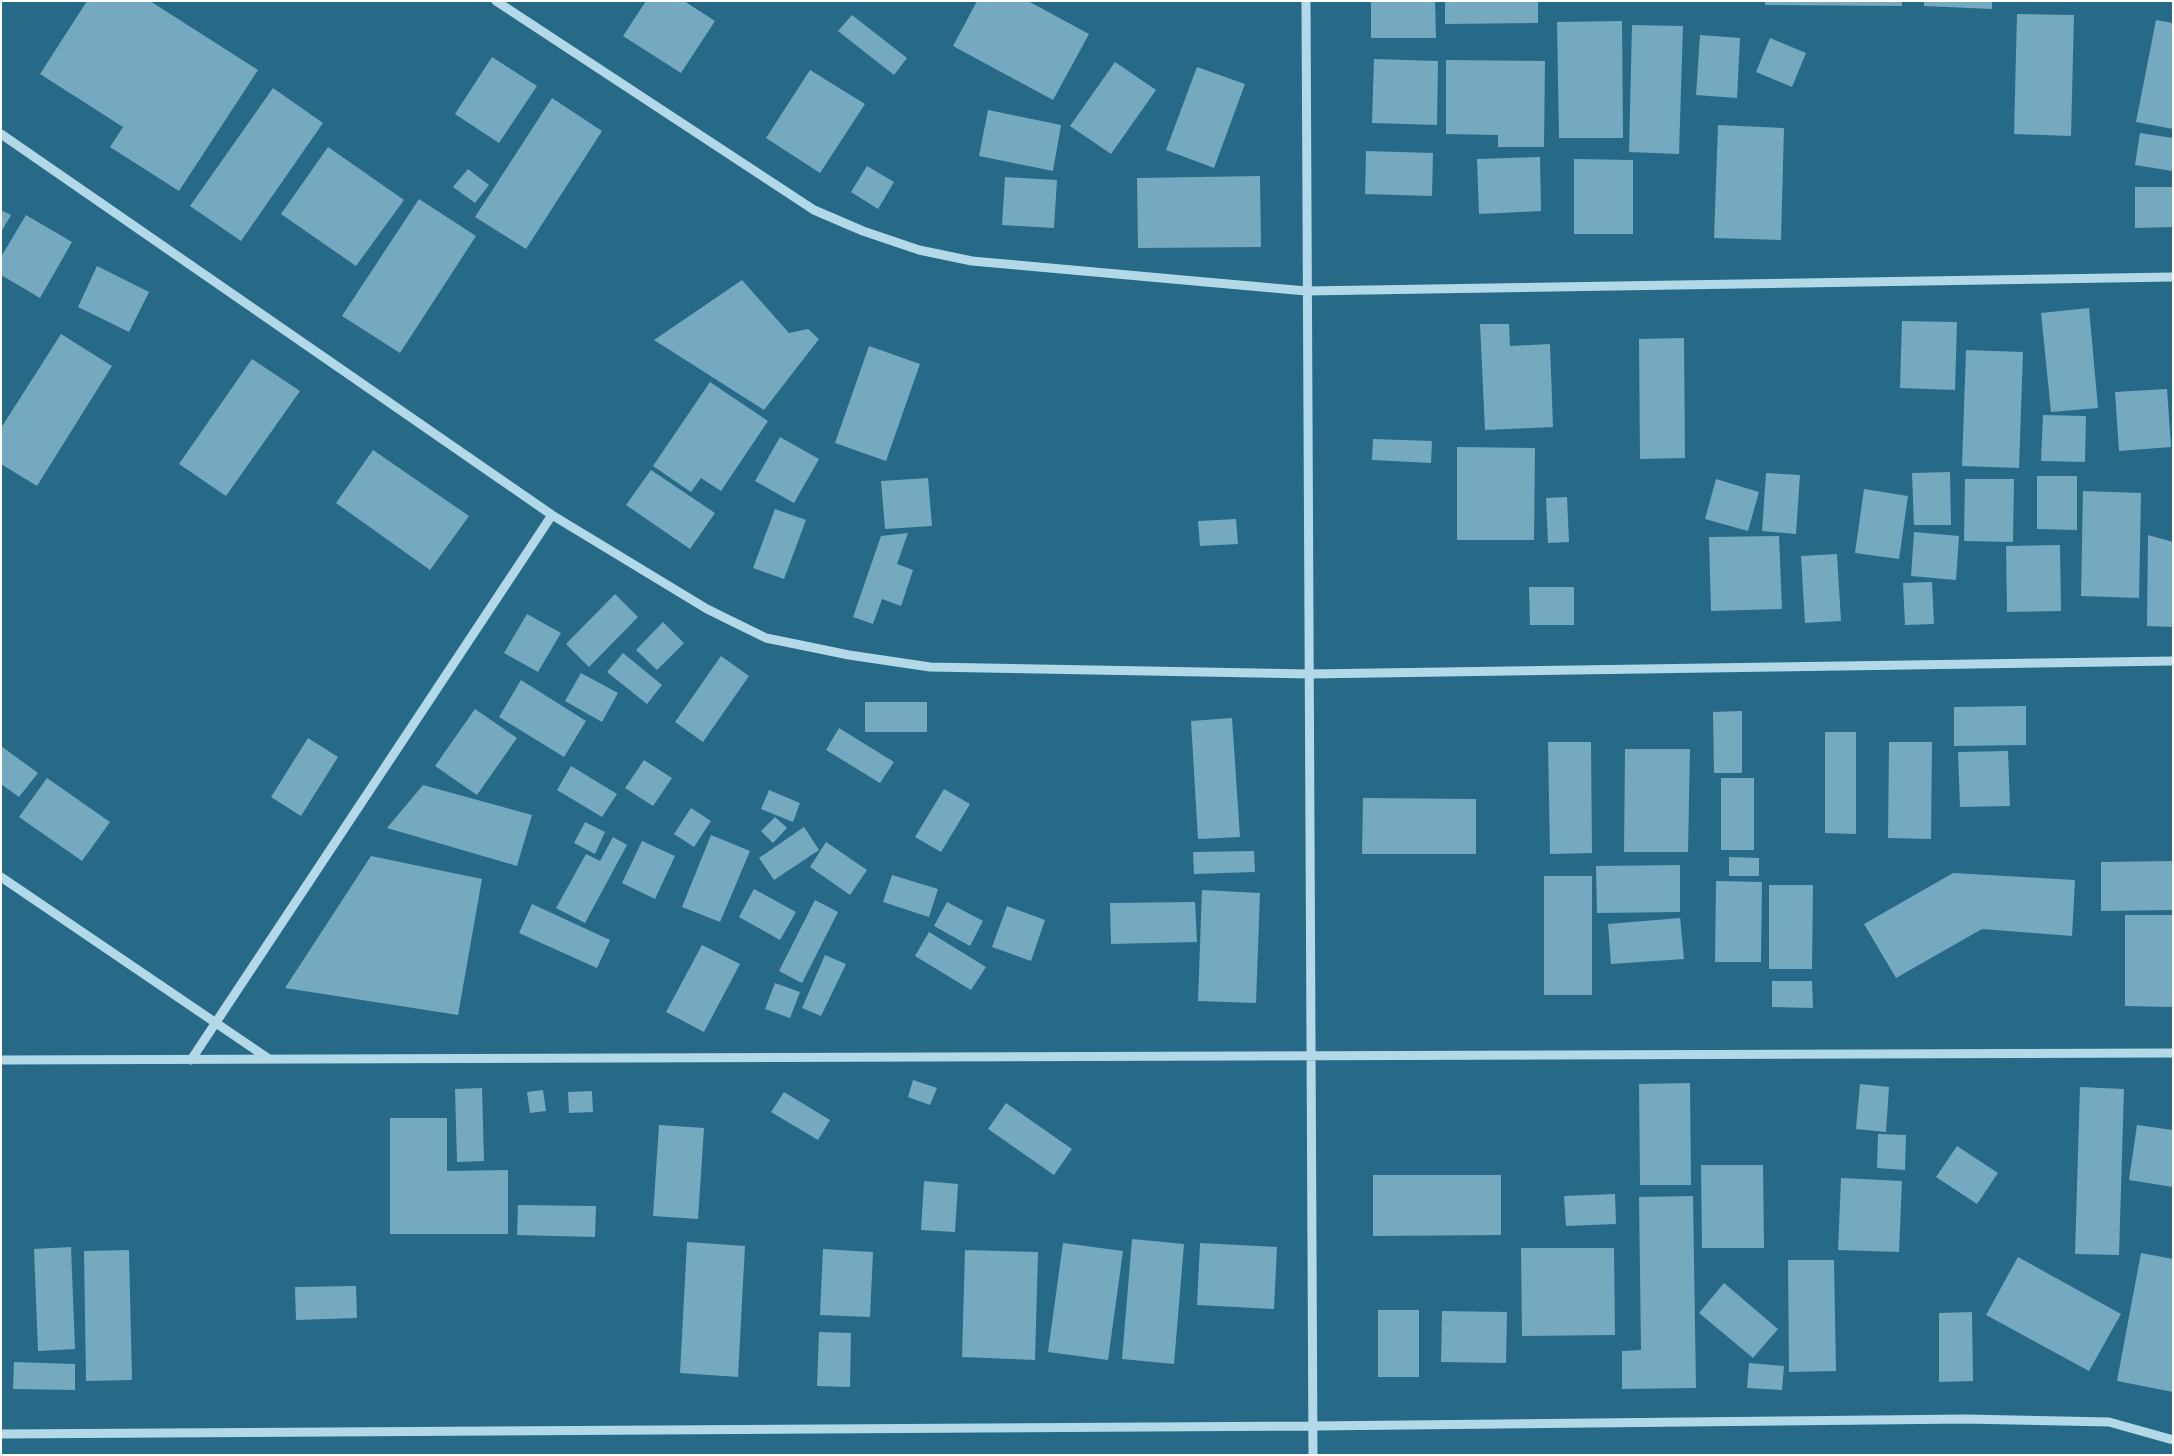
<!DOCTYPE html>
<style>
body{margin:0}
#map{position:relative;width:2174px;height:1456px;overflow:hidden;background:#276a87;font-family:"Fira Sans Condensed",sans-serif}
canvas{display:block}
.frame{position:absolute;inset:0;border:2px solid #fff;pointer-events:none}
</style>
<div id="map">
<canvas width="2174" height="1456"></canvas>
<div class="frame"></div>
</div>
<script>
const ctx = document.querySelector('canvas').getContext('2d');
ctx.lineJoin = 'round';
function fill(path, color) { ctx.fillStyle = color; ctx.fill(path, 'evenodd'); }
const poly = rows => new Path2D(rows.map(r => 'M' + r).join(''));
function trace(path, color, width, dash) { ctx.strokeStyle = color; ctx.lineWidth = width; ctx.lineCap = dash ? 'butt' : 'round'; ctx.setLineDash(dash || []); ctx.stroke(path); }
fill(poly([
 [87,1,150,1,258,70,179,191,110,147,123,127,40,74],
 [646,1,684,1,715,21,681,73,623,36],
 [977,1,1028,1,1089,34,1053,100,953,46],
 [1371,1,1435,1,1436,38,1371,38],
 [1445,1,1538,1,1538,23,1445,24],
 [1765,1,1902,1,1902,6,1765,5],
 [1924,1,1992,1,1992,9,1924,6],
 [2017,14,2074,15,2071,136,2014,134],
 [852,15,907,58,894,75,838,31],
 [2156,20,2173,23,2173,129,2136,122],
 [1622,21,1623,138,1559,138,1557,22],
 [1632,25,1683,26,1679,154,1629,152],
 [1700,35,1740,38,1737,98,1696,95],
 [1770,38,1806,53,1792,87,1756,72],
 [492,57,537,86,499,143,455,114],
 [1374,59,1438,61,1437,125,1372,123],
 [1446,60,1545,61,1544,147,1498,147,1498,135,1446,134],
 [1115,62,1156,90,1111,154,1070,126],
 [1197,67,1245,84,1214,168,1166,150],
 [810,70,865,104,820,173,766,138],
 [273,88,323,123,241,241,190,206],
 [552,98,602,131,526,249,475,217],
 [988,110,1061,125,1053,171,979,156],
 [1718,125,1784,128,1781,240,1714,238],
 [2140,133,2173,138,2172,171,2135,165],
 [328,147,404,200,356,266,281,214],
 [1366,151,1433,153,1432,196,1365,194],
 [1540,157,1541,211,1479,214,1477,159],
 [1574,159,1633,160,1633,234,1574,234],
 [867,166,894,182,878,209,851,192],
 [468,169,489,185,475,203,453,187],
 [1260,176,1261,247,1138,248,1137,178],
 [1005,177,1057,180,1054,228,1002,225],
 [2135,187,2173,187,2173,227,2135,228],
 [419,199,476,236,400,353,342,316],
 [1,210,11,215,1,232],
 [26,215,72,242,40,298,1,275,1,257],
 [97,266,149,292,129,332,78,307],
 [742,280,789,333,808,329,819,339,764,410,654,340],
 [2089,308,2098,408,2051,412,2041,313],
 [1902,321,1957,322,1955,390,1900,388],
 [1480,324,1509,324,1510,346,1550,344,1553,427,1485,430],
 [61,334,112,366,37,486,1,464,1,428],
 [1684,338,1685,458,1640,459,1639,339],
 [869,346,920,364,886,461,835,443],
 [1966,350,2023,352,2019,468,1962,466],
 [252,359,300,391,226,496,179,464],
 [710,382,768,421,721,491,701,478,691,492,653,466],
 [2167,389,2171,447,2119,451,2115,392],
 [2043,415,2086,416,2085,462,2041,461],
 [780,437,819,459,794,503,755,481],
 [1373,439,1432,441,1431,463,1372,460],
 [1457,447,1535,448,1534,540,1457,540],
 [373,450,469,516,430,570,336,503],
 [651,470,715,513,690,549,626,505],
 [1950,472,1951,525,1914,525,1912,473],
 [1766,473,1800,475,1796,534,1762,531],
 [2037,476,2077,476,2077,530,2037,529],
 [928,478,932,526,885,529,881,481],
 [1716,479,1759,492,1748,531,1705,519],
 [1965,479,2014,479,2013,542,1964,541],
 [1864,489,1908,496,1899,559,1855,553],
 [2083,491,2141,493,2139,598,2081,596],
 [1567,497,1569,542,1548,543,1546,498],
 [775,509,806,520,784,579,753,568],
 [1236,519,1238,544,1200,546,1198,521],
 [1914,532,1959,536,1956,580,1911,576],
 [908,533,897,564,913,570,901,606,882,599,873,624,853,617,881,536],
 [2148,535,2173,542,2173,627,2147,626],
 [1779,536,1782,609,1711,611,1709,537],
 [2060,545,2061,611,2007,612,2006,546],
 [1837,554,1841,621,1805,623,1801,556],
 [1932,582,1934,624,1905,625,1903,583],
 [1529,587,1574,587,1574,625,1530,625],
 [615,594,638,617,589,667,566,644],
 [527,614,561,633,538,672,504,653],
 [663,622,684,643,657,670,636,650],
 [623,653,662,685,647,704,607,672],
 [721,656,749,676,703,742,675,722],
 [581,673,618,693,602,722,565,701],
 [521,680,586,721,564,757,499,717],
 [865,702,927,702,927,732,865,732],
 [2026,706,2026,745,1954,746,1954,707],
 [475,709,517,738,477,795,435,766],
 [1742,711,1742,773,1714,773,1713,712],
 [1232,718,1240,837,1198,839,1191,721],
 [839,728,894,762,880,783,826,750],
 [1825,732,1856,732,1856,834,1825,833],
 [308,738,338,757,301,816,271,797],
 [1548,742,1591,742,1592,853,1550,854],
 [1889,742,1932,742,1931,839,1888,838],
 [1,746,38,773,19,797,1,784],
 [1625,749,1690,749,1688,852,1624,852],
 [2008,751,2010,806,1960,807,1958,752],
 [644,760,672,778,653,806,625,788],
 [571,766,617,794,602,817,557,790],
 [47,778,110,822,82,861,19,817],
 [1721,778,1754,778,1754,850,1721,850],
 [423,785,532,815,517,866,387,828],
 [944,789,970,804,941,852,915,837],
 [769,790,800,803,793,822,761,809],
 [1363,798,1476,799,1476,854,1362,854],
 [691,808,711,821,694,847,674,834],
 [775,817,787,828,773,843,761,831],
 [585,822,605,832,595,854,574,843],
 [804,827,819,850,774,880,759,858],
 [711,835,750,851,720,922,682,907],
 [613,837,627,845,585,923,556,908,586,854,600,861],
 [642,841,675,856,655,899,622,883],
 [826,842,867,870,850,895,810,867],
 [1254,851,1255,872,1194,874,1193,852],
 [371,856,482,879,458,1015,285,988],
 [1729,857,1759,858,1759,876,1729,876],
 [2173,861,2173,910,2101,911,2101,862],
 [1680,865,1680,912,1597,913,1596,866],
 [1953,873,2075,880,2072,936,1982,929,1896,978,1864,924],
 [892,875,938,889,929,917,883,902],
 [1544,876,1592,876,1592,995,1544,995],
 [1716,881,1762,882,1761,962,1715,962],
 [1769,885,1813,885,1812,969,1769,969],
 [754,889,796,912,780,940,739,917],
 [1202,890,1260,893,1256,1003,1198,1001],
 [815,900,838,912,802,983,779,971],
 [947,902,983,921,970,946,934,926],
 [1195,902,1197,942,1111,944,1110,903],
 [532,904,610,940,597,968,519,933],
 [1007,906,1045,920,1031,961,992,947],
 [2125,915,2173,915,2173,1007,2125,1006],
 [1680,918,1684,959,1611,964,1608,924],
 [929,932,986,967,971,990,915,956],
 [702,945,740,964,704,1032,666,1012],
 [825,955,846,964,821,1016,802,1008],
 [1772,981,1812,981,1813,1008,1772,1007],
 [775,983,800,992,790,1018,765,1009],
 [913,1080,937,1088,930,1105,908,1097],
 [1690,1083,1691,1185,1640,1185,1639,1084],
 [1860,1084,1889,1087,1886,1132,1856,1129],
 [2080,1087,2124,1089,2119,1255,2075,1254],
 [482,1088,484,1161,457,1162,455,1089],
 [543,1090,546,1111,530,1113,527,1092],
 [592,1091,593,1112,569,1113,568,1092],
 [784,1092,830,1120,818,1140,771,1112],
 [1006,1103,1072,1149,1054,1175,988,1129],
 [390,1118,447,1118,447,1171,508,1170,508,1234,390,1234],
 [659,1125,704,1128,698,1219,653,1216],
 [2137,1125,2173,1130,2173,1187,2129,1180],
 [1878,1134,1906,1135,1905,1170,1877,1168],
 [1957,1146,1998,1173,1977,1204,1936,1177],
 [1701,1165,1763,1165,1764,1248,1702,1248],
 [1373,1175,1501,1175,1501,1235,1373,1236],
 [1841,1178,1902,1181,1899,1252,1838,1250],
 [924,1181,958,1184,955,1232,921,1230],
 [1615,1194,1616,1224,1566,1226,1564,1196],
 [1693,1196,1696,1388,1622,1389,1622,1351,1641,1350,1639,1197],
 [518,1205,596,1206,595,1237,517,1235],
 [1132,1239,1184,1244,1174,1364,1122,1359],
 [687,1242,745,1246,738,1377,680,1373],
 [1063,1243,1123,1251,1108,1360,1048,1352],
 [1200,1243,1277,1247,1274,1309,1197,1305],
 [71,1247,75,1349,38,1351,34,1249],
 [1521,1248,1614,1248,1615,1335,1522,1336],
 [823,1249,873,1252,870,1317,820,1315],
 [129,1250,132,1380,86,1381,84,1251],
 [965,1250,1038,1252,1035,1360,962,1357],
 [2141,1253,2173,1259,2173,1392,2117,1381],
 [2018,1257,2121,1314,2089,1371,1986,1315],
 [1788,1260,1834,1260,1836,1371,1789,1372],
 [1724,1283,1778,1329,1753,1358,1699,1313],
 [356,1286,357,1318,296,1320,295,1287],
 [1378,1310,1419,1310,1419,1377,1378,1377],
 [1442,1311,1507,1312,1506,1363,1441,1362],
 [1972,1312,1973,1381,1939,1382,1939,1313],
 [819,1332,851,1333,850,1387,817,1386],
 [14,1362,75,1364,75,1390,13,1389],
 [1749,1363,1784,1366,1782,1390,1747,1388]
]), '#74a9bf');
trace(poly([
 [496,1,814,210,863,231,919,250,972,261,1306,291,2173,277],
 [1306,1,1313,1455],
 [1,134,552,515,707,609,766,638,849,655,930,667,1310,674,2173,661],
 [1,877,269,1059],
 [1,1060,2173,1053],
 [191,1060,552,515],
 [1,1434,1313,1426,1966,1419,2109,1422,2173,1440]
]), '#b3d9e8', 9);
</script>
